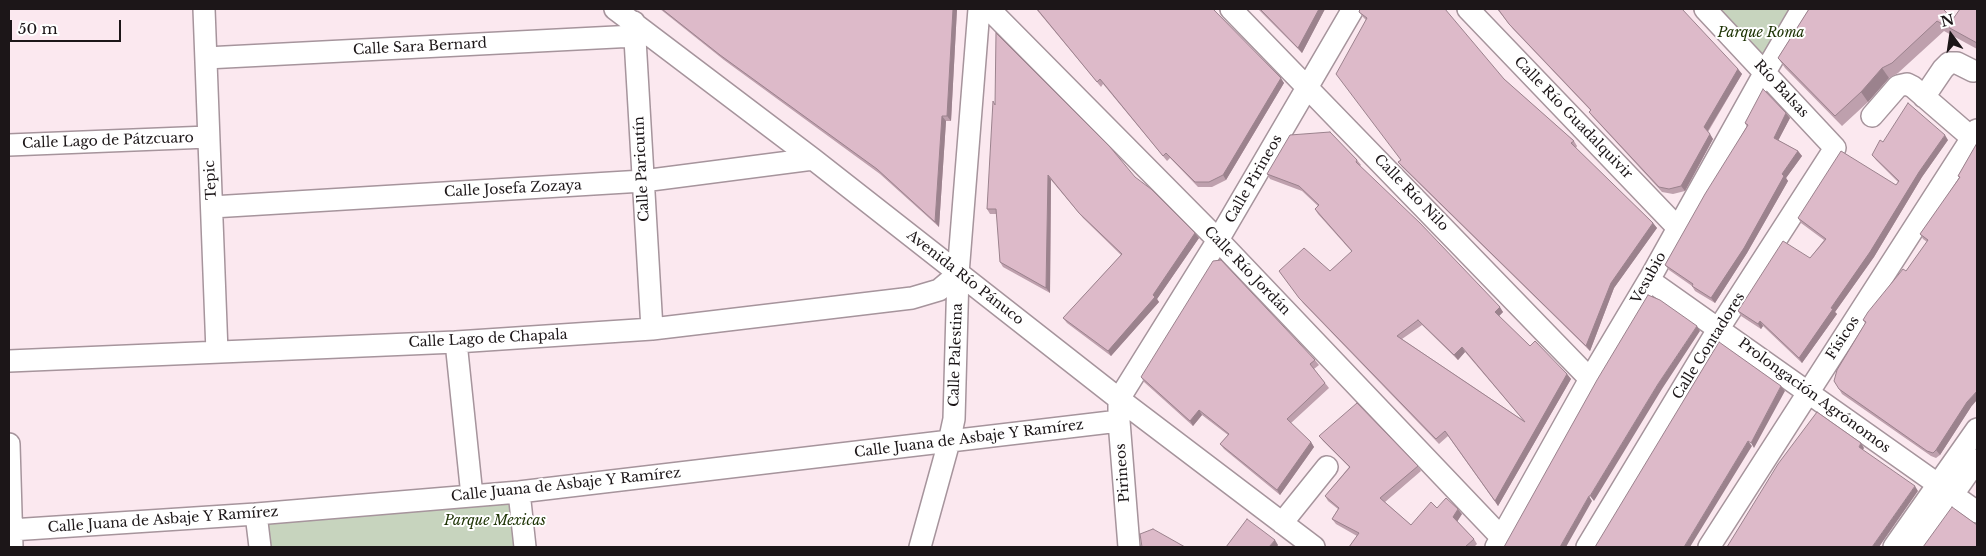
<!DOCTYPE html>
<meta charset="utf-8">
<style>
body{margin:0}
#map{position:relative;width:1986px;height:556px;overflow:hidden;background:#fbe8ef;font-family:"Libre Baskerville",serif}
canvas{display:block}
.frame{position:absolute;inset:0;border:10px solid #1c1618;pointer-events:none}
.north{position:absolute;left:1926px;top:10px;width:50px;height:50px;-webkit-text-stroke:4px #fff;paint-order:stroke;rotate:346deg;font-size:14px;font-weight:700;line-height:20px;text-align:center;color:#1c1618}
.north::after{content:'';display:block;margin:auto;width:18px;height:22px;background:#1c1618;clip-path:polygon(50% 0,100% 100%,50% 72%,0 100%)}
.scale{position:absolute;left:10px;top:20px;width:111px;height:22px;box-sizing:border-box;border:2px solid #1c1618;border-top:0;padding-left:6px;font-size:15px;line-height:18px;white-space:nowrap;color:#1c1618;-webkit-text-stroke:4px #fff;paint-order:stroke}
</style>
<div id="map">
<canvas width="1986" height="556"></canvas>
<div class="frame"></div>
<div class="north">N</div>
<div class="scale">50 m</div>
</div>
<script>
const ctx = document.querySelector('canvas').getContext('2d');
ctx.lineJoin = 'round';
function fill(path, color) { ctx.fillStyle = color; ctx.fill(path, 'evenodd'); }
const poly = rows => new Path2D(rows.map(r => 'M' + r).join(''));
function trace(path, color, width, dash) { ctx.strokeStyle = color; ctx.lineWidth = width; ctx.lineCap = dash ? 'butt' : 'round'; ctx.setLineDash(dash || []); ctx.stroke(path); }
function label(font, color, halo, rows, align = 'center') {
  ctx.font = font + ' "Libre Baskerville",serif'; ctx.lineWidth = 4; ctx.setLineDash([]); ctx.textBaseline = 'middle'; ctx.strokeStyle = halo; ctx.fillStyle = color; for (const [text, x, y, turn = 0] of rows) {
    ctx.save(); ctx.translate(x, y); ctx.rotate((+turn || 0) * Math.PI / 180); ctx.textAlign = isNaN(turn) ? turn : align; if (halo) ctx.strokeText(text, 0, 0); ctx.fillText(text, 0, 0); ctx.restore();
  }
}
fill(poly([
 [1705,9,1802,9,1765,72],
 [519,492,525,547,260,547,256,514]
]), '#c7d4be');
const minor = poly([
 [204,9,217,352],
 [615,9,813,159,1119,399,1314,547],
 [989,9,1218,240,1501,537],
 [1231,9,1590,379],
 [1468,9,1677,227],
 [634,22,652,329],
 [206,58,635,36],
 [1924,97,1943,69,1949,63,1957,63,1973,71],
 [1872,116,1898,86,1907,84,1913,87,1972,138],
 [9,145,208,137],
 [212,207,643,181,813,159],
 [1649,280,1977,512],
 [456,342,472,496],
 [9,361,456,342,652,329,912,298,939,290,958,274],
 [9,444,12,547],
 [519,492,525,547],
 [256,514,260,547],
 [1282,523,1327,467],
 [11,530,256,514,519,492,1119,421],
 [920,547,949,442,954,419,958,274,979,9],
 [1129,547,1119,421,1119,399,1218,240,1353,9],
 [1496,547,1590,379,1649,280,1765,72,1802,9],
 [1587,547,1719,328,1835,148,1705,9],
 [1709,547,1977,130],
 [1894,547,1977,429],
 [1916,547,1977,460]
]);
trace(minor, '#a6949c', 24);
trace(minor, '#fff', 21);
fill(poly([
 [660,9,957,9,951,121,946,121,939,227,880,174,724,60],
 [1036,9,1213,9,1284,83,1226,180,1212,187,1198,187,1170,158,1167,161,1103,84,1101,87],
 [1258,9,1325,9,1302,53],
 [1497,9,1738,69,1742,74,1708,132,1713,139,1685,191,1673,194,1662,192,1593,117,1589,112,1591,111,1513,29],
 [1809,9,1953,19,1977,9,1977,49,1944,31,1898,73,1889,78,1868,102,1842,126,1785,68,1778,58],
 [1359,12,1504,79,1574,141,1577,146,1576,148,1653,223,1657,228,1614,288,1590,351,1402,167,1398,162,1401,160,1366,20,1363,17],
 [995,105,1135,177,1199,238,1157,299,1159,302,1111,356,1067,323,1063,318,1121,255,1083,218,1051,180,1050,293,1003,267,1000,262,997,214,990,214,987,209],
 [1786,113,1790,118,1778,140,1798,151,1802,156,1786,178,1788,181,1747,253,1715,303,1695,291,1692,286,1669,270,1665,265,1747,127,1745,123],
 [1948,140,1922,177,1874,257,1835,312,1837,314,1802,363,1763,326,1761,329,1741,316,1738,311,1810,258,1824,240,1801,223,1798,218,1896,185,1898,182,1876,160,1872,155,1883,142],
 [1977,143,1971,407,1940,455,1936,458,1931,456,1842,394,1839,389,1865,323,1863,320,1906,271,1927,242,1923,239,1920,234,1960,178,1958,176],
 [1357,160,1361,165,1360,166,1503,312,1499,316,1530,346,1567,374,1571,379,1498,506,1448,436,1439,444,1303,303,1279,271,1330,271,1352,252,1318,214,1315,209,1318,206,1302,191,1270,179,1267,174],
 [1422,325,1458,360,1465,352,1524,421,1402,339],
 [1315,360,1319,365,1314,369,1329,388,1291,423,1311,442,1314,447,1280,495,1224,449,1220,444,1228,435,1202,415,1193,426,1144,382,1141,377],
 [1319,436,1418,466,1421,471,1385,502,1411,525,1437,508,1462,514,1457,521,1474,539,1477,544,1474,547,1349,547,1357,536,1336,524,1332,519,1338,509,1328,501,1325,496,1349,467,1323,441]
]), '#bea0ad');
fill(poly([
 [953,9,957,9,951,121,947,116],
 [1319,9,1325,9,1302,53,1298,48],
 [1882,68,1889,78,1868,102,1861,92],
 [1738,69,1742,74,1707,132,1704,127],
 [1281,78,1284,83,1226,180,1223,175],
 [1786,113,1790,118,1777,143,1774,138],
 [942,116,946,121,939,227,935,222],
 [1710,134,1713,139,1685,191,1681,186],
 [1945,135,1948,140,1922,177,1874,257,1835,312,1837,314,1802,363,1799,358,1919,172],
 [1798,151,1802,156,1786,178,1788,181,1747,253,1715,303,1711,298,1782,174],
 [1048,175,1051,180,1050,293,1046,288],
 [1653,223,1657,228,1614,288,1590,351,1586,346,1611,283],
 [1195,233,1199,238,1157,299,1159,302,1111,356,1108,351,1153,295],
 [1500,307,1503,312,1498,317,1495,312],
 [1760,321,1763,326,1761,329,1758,324],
 [1697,326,1700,331,1662,389,1594,501,1590,496,1658,384],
 [1462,347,1465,352,1458,360,1454,355],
 [1567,374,1571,379,1498,506,1495,501],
 [1781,386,1785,391,1754,448,1751,443],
 [1977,391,1977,400,1971,407,1940,455,1936,450,1967,402],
 [1199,410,1202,415,1193,426,1190,421],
 [1748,441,1752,446,1690,547,1684,547],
 [1311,442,1314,447,1280,495,1277,490],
 [1861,443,1864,448,1862,452,1859,447],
 [1915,486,1918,491,1879,547,1872,547],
 [1589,496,1592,501,1566,547,1560,547],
 [1458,509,1462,514,1457,522,1453,517],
 [1275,540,1278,545,1277,547,1269,547]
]), '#9b828d');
const building = poly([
 [662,9,953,9,947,116,942,116,935,222,877,169,720,55,662,9],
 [1037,9,1213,9,1281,78,1223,175,1209,182,1195,182,1166,153,1163,156,1100,79,1097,82,1037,9],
 [1260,9,1319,9,1298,48,1260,9],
 [1360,9,1445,9,1504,79,1574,141,1571,143,1653,223,1611,283,1586,346,1398,162,1401,160,1336,74,1367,18,1359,12,1360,9],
 [1498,9,1682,9,1738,69,1704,127,1710,134,1681,186,1669,189,1659,187,1589,112,1591,110,1509,24,1498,9],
 [1809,9,1943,9,1953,19,1960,9,1977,9,1977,43,1937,21,1892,63,1882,68,1861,92,1835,116,1778,58,1809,9],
 [996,33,1110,147,1135,177,1151,189,1195,233,1153,295,1155,297,1108,351,1063,318,1122,254,1079,213,1048,175,1046,288,1000,262,996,209,987,209,993,101,995,105,996,33],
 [1763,89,1786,113,1774,138,1798,151,1782,174,1784,176,1744,248,1711,298,1692,286,1693,284,1665,265,1705,194,1748,125,1745,123,1763,89],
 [1908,103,1945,135,1919,172,1870,252,1831,308,1833,309,1799,358,1760,321,1758,324,1738,311,1783,241,1810,258,1826,239,1798,218,1841,151,1896,185,1899,181,1872,155,1880,140,1883,142,1908,103],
 [1330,132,1357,160,1356,162,1420,223,1500,307,1495,312,1530,346,1535,341,1567,374,1495,501,1445,431,1436,439,1299,298,1279,271,1304,248,1330,271,1352,251,1315,209,1319,205,1299,186,1267,174,1290,135,1330,132],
 [1418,320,1454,355,1462,347,1525,422,1397,336,1418,320],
 [1977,143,1977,391,1967,402,1936,450,1933,453,1927,451,1839,389,1834,381,1837,370,1866,322,1863,320,1868,312,1903,269,1906,271,1928,240,1920,234,1960,177,1958,176,1977,143],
 [1221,260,1315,360,1310,364,1325,383,1287,419,1311,442,1277,490,1220,444,1229,434,1199,410,1190,421,1141,377,1213,261,1221,260],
 [1648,295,1660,300,1697,326,1658,384,1590,496,1589,496,1560,547,1504,547,1597,380,1648,295],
 [1719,342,1781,386,1751,443,1748,441,1684,547,1595,547,1719,342],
 [1357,403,1418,466,1380,498,1411,525,1431,502,1437,508,1446,498,1458,509,1453,517,1474,539,1465,547,1349,547,1359,533,1332,519,1339,508,1325,496,1350,467,1319,436,1357,403],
 [1817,412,1861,443,1859,447,1915,486,1872,547,1727,547,1778,464,1817,412],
 [1952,507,1977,525,1977,547,1923,547,1952,507],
 [1247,519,1275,540,1269,547,1226,547,1247,519],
 [1153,529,1185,547,1142,547,1140,534,1153,529]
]);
fill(building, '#ddbac9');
trace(building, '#9b828d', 1);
label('italic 14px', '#1d3304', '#fff', [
 ["Parque Roma",1761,33],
 ["Parque Mexicas",495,521]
]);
label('14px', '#1c1618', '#fff', [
 ["Calle Sara Bernard",420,47,-3],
 ["Río Balsas",1781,89,47],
 ["Calle Río Guadalquivir",1573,118,46],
 ["Calle Lago de Pátzcuaro",108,141,-2],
 ["Calle Paricutín",642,169,-93],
 ["Calle Pirineos",1254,179,-60],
 ["Tepic",211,180,-93],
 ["Calle Josefa Zozaya",513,189,-3],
 ["Calle Río Nilo",1411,193,46],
 ["Calle Río Jordán",1247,271,46],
 ["Avenida Río Pánuco",965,278,38],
 ["Vesubio",1649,278,-61],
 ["Físicos",1843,338,-57],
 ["Calle Lago de Chapala",488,339,-3],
 ["Calle Contadores",1709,346,-58],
 ["Calle Palestina",956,355,-88],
 ["Prolongación Agrónomos",1814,396,36],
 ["Calle Juana de Asbaje Y Ramírez",969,439,-7],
 ["Pirineos",1123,473,-94],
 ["Calle Juana de Asbaje Y Ramírez",566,485,-6],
 ["Calle Juana de Asbaje Y Ramírez",163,520,-4]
]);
</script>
